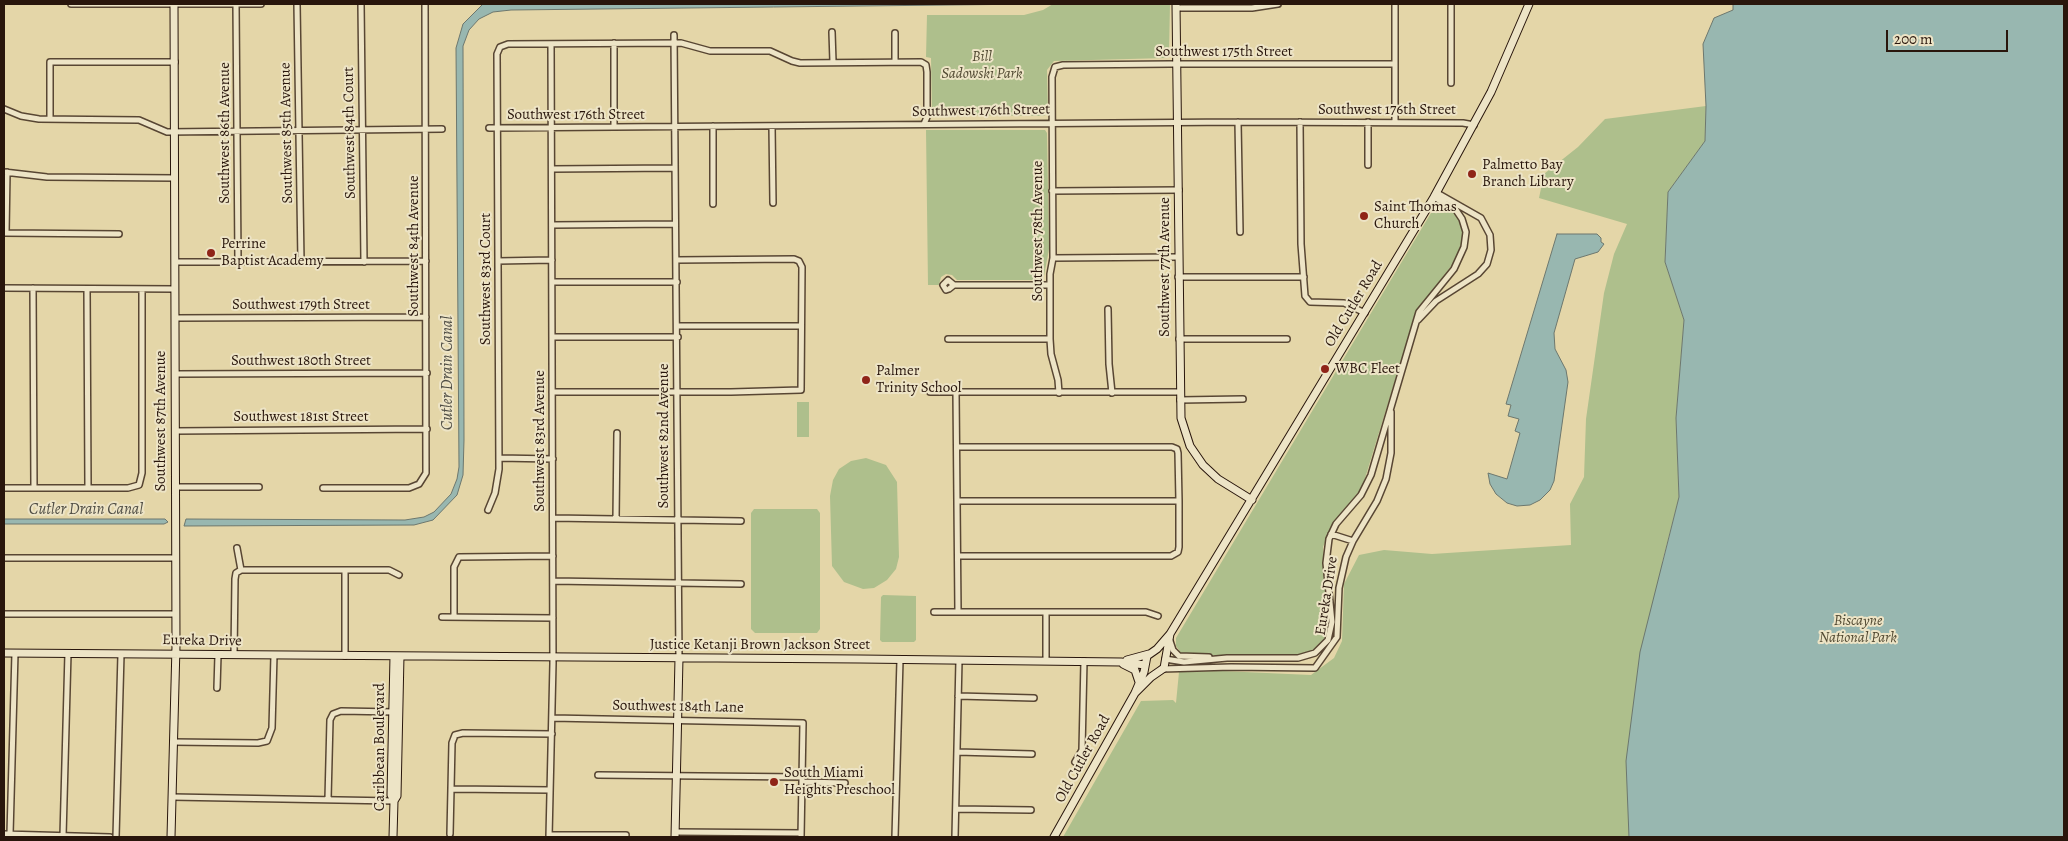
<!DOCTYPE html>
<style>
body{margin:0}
#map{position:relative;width:2068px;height:841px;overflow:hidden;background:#e4d6a8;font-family:Alegreya,serif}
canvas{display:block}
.frame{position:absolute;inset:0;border:5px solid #29160c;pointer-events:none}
.scale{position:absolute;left:1886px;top:30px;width:122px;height:22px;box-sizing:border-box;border:2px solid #29160c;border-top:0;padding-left:6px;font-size:15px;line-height:18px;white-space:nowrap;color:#29160c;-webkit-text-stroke:4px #ede4c6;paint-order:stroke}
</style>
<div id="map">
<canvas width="2068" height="841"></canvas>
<div class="frame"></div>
<div class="scale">200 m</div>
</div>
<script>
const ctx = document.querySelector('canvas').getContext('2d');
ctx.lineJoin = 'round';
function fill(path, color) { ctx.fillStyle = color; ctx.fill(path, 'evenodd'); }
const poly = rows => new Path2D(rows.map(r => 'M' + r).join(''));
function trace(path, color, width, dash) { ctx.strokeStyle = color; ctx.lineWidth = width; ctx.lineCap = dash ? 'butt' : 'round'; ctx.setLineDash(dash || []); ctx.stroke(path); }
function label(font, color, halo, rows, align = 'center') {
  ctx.font = font + ' Alegreya,serif'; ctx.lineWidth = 4; ctx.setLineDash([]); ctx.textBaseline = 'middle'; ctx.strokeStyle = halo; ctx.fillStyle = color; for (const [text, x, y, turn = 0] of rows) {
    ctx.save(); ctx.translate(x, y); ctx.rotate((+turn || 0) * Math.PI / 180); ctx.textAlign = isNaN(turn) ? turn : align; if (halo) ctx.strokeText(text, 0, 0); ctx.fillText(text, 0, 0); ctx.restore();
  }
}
fill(poly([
 [1053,4,1170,4,1169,54,1166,58,1054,61,1047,70,1048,112,1044,116,932,115,931,58,926,57,927,15,1024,15,1043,10],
 [2064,4,2064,837,1063,837,1141,701,1173,700,1176,703,1179,672,1222,671,1311,675,1334,658,1342,641,1344,584,1359,555,1384,550,1432,554,1571,545,1570,504,1584,477,1586,419,1604,293,1614,254,1627,224,1539,198,1544,174,1578,147,1605,119,1706,106,1705,141,1668,192,1665,262,1684,320,1676,418,1679,497,1662,563],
 [926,130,1045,130,1047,133,1049,249,1044,276,1041,280,957,280,952,275,946,274,941,277,939,285,928,285],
 [1437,203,1452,210,1461,224,1464,232,1460,251,1455,261,1416,312,1362,488,1333,523,1323,547,1331,622,1325,640,1317,650,1309,654,1293,656,1192,655,1181,653,1176,646,1176,638],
 [797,402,809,402,809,437,797,437],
 [866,458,886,465,897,482,899,557,896,569,887,580,874,588,863,589,844,582,832,566,830,496,833,480,839,469,851,461],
 [754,509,817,509,820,513,820,629,817,633,755,633,751,629,751,513],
 [883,595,916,596,916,640,914,642,882,642,880,640,881,597]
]), '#aebf8c');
const water = poly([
 [483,4,1036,4,511,10,493,12,479,19,469,30,463,46,464,440,463,475,457,495,433,520,414,525,184,526,186,519,405,520,424,517,434,512,451,494,457,479,459,467,456,48,463,24,483,4],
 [1733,4,2064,4,2064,837,1629,837,1626,761,1640,652,1679,497,1676,418,1684,320,1665,262,1668,192,1705,141,1706,106,1703,44,1714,18,1733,10,1733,4],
 [1557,234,1597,234,1601,238,1601,242,1604,244,1598,252,1575,259,1554,333,1555,349,1566,370,1568,382,1554,481,1550,490,1540,500,1530,505,1517,506,1507,503,1496,494,1490,484,1488,473,1507,479,1520,433,1515,431,1519,419,1508,416,1511,405,1506,404,1557,234],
 [4,519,165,519,168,522,164,524,4,524,4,519]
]);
fill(water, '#98b7b0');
trace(water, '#6c776e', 1);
const street = poly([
 [71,4,261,4],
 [236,4,238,262],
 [297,4,301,262],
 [361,4,364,262],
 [1451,4,1451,83],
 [1176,8,1252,8,1278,4],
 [832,32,833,62],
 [674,35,679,658],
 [614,43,614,127],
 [895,62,895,33],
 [4,109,21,116,39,119,139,120,167,132,442,129],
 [50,119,50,62,175,62],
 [1238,122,1240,232],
 [1300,122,1301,244,1305,296,1310,302,1344,303,1365,313],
 [1395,122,1395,4],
 [713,126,713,204],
 [772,126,773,203],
 [489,128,1238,122,1463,123,1474,125],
 [1368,165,1368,122],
 [552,169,675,168],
 [4,172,47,177,175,178],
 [1052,191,1179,190],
 [552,225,675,224],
 [4,233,119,234],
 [6,233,7,172],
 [1053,258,1178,257],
 [498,261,552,260],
 [175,262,426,261],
 [1178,277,1304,277],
 [552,282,677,282],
 [954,285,949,289,946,290,943,285,948,280,954,285,1050,285],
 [4,288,175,289],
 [33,288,34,488],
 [87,289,88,488],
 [1108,309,1109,364,1112,393],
 [175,318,426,317],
 [1418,320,1436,301,1478,274,1487,264,1491,250,1490,235,1481,218,1437,193],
 [678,326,801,326],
 [552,337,678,337],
 [948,339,1050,339],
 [1179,339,1287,339],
 [175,374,427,373],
 [552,392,731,392,801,390,802,267,799,261,794,259,676,260],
 [930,392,1180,392],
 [956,392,958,612],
 [1059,393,1058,380,1051,354,1050,339,1050,274,1053,258,1052,77,1055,67,1063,65,1170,64,1395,64],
 [1180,400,1243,399],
 [175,431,427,429],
 [957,447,1172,447,1177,449,1178,453,1179,501,1179,547,1178,552,1171,556,958,556],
 [499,458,553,459],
 [175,487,259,487],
 [4,488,128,488,139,485,142,473,142,289],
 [323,488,409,488,419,484,426,473,425,4],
 [957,501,1179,501],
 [488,510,495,493,499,469,497,54,500,47,508,44,681,43,710,51,770,51,792,61,800,63,921,62,926,65,927,72,927,117,924,124],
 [553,518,741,521],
 [616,519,617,433],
 [1331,534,1353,541],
 [237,548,241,570],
 [4,558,176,558],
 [241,570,389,570,399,575],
 [553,581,741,584],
 [934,612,1146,612,1158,616],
 [1046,612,1046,661],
 [4,614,175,614],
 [442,617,553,618],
 [454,617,454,567,459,557,553,556],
 [1170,641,1173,650,1179,656,1209,657],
 [234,655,235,579,236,573,241,570],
 [345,656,345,570],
 [1165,659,1184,662,1227,658,1298,658,1315,653,1328,640,1332,622,1326,563,1329,539,1336,524,1361,495,1371,475,1419,312,1454,269,1464,247,1466,232,1462,219,1456,210,1434,197],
 [1162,669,1231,667,1315,668,1337,637,1339,588,1346,557,1353,541,1377,501,1386,479,1391,453,1391,412],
 [217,688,218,655],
 [958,696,1034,698],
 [552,718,803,723,801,837],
 [173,742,258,743,267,741,272,728,274,655],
 [957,752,1032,754],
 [1075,762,1082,750,1084,661],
 [598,775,802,777],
 [802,782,845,783],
 [451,789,550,790],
 [172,797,394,801],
 [328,799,330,720,333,714,341,711,395,712],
 [956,809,1031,810],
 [675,832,801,833],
 [4,834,110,837],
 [10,834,15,653],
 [450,834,452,743,455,735,463,733,552,734],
 [549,835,626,835],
 [63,836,68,653],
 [116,837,121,654],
 [549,837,553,663,551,44],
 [895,837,900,660],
 [955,837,959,660]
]);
const secondary = poly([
 [1176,4,1181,418,1190,446,1203,465,1218,479,1252,500],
 [4,653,860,659,1121,662,1145,665],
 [1127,660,1149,654],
 [1123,664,1135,670,1139,682],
 [1135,693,1151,677,1164,668,1170,634],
 [394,801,397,796,400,656],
 [171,837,176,646,174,4],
 [393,837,394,801,391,795,394,656],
 [675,837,679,658],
 [1054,837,1135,693,1144,672,1147,656,1157,649,1170,634,1434,197,1491,92,1529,4]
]);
trace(street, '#584633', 8);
trace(secondary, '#29160c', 9);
trace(street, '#ede4c6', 5);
trace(secondary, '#ede4c6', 7);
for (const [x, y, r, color] of [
 [1472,174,5,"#8f2418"],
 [1364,216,5,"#8f2418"],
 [211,253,5,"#8f2418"],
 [1325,369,5,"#8f2418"],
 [866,380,5,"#8f2418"],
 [774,782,5,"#8f2418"]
]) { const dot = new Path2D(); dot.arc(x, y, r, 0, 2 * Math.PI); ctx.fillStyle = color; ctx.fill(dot); trace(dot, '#ede4c6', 2); }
label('15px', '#29160c', '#ede4c6', [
 ["Southwest 175th Street",1224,52],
 ["Southwest 176th Street",1387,110],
 ["Southwest 176th Street",981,111,-1],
 ["Southwest 176th Street",576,115],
 ["Southwest 86th Avenue",225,133,-90],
 ["Southwest 85th Avenue",287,133,-91],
 ["Southwest 84th Court",350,133,-91],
 ["Southwest 78th Avenue",1038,231,-90],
 ["Southwest 84th Avenue",414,246,-90],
 ["Southwest 77th Avenue",1165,267,-90],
 ["Southwest 83rd Court",486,279,-90],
 ["Old Cutler Road",1354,304,-59],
 ["Southwest 179th Street",301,305],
 ["Southwest 180th Street",301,361],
 ["Southwest 181st Street",301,417],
 ["Southwest 87th Avenue",161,421,-90],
 ["Southwest 82nd Avenue",664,436,-90],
 ["Southwest 83rd Avenue",540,441,-90],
 ["Eureka Drive",1327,596,-81],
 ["Eureka Drive",202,641,1],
 ["Justice Ketanji Brown Jackson Street",760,645],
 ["Southwest 184th Lane",678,707,1],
 ["Caribbean Boulevard",380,747,-90],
 ["Old Cutler Road",1083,759,-61]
]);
label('italic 15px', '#514932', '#ede4c6', [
 ["Bill",982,57],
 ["Sadowski Park",982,74],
 ["Biscayne",1858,621],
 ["National Park",1858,638]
]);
label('15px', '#29160c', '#ede4c6', [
 ["Palmetto Bay",1482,165],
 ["Branch Library",1482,182],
 ["Saint Thomas",1374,207],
 ["Church",1374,224],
 ["Perrine",221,244],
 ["Baptist Academy",221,261],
 ["WBC Fleet",1335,369],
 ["Palmer",876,371],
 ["Trinity School",876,388],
 ["South Miami",784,773],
 ["Heights Preschool",784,790]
], 'left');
label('italic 16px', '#504e45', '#ede4c6', [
 ["Cutler Drain Canal",448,373,-90],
 ["Cutler Drain Canal",86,510]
]);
</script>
